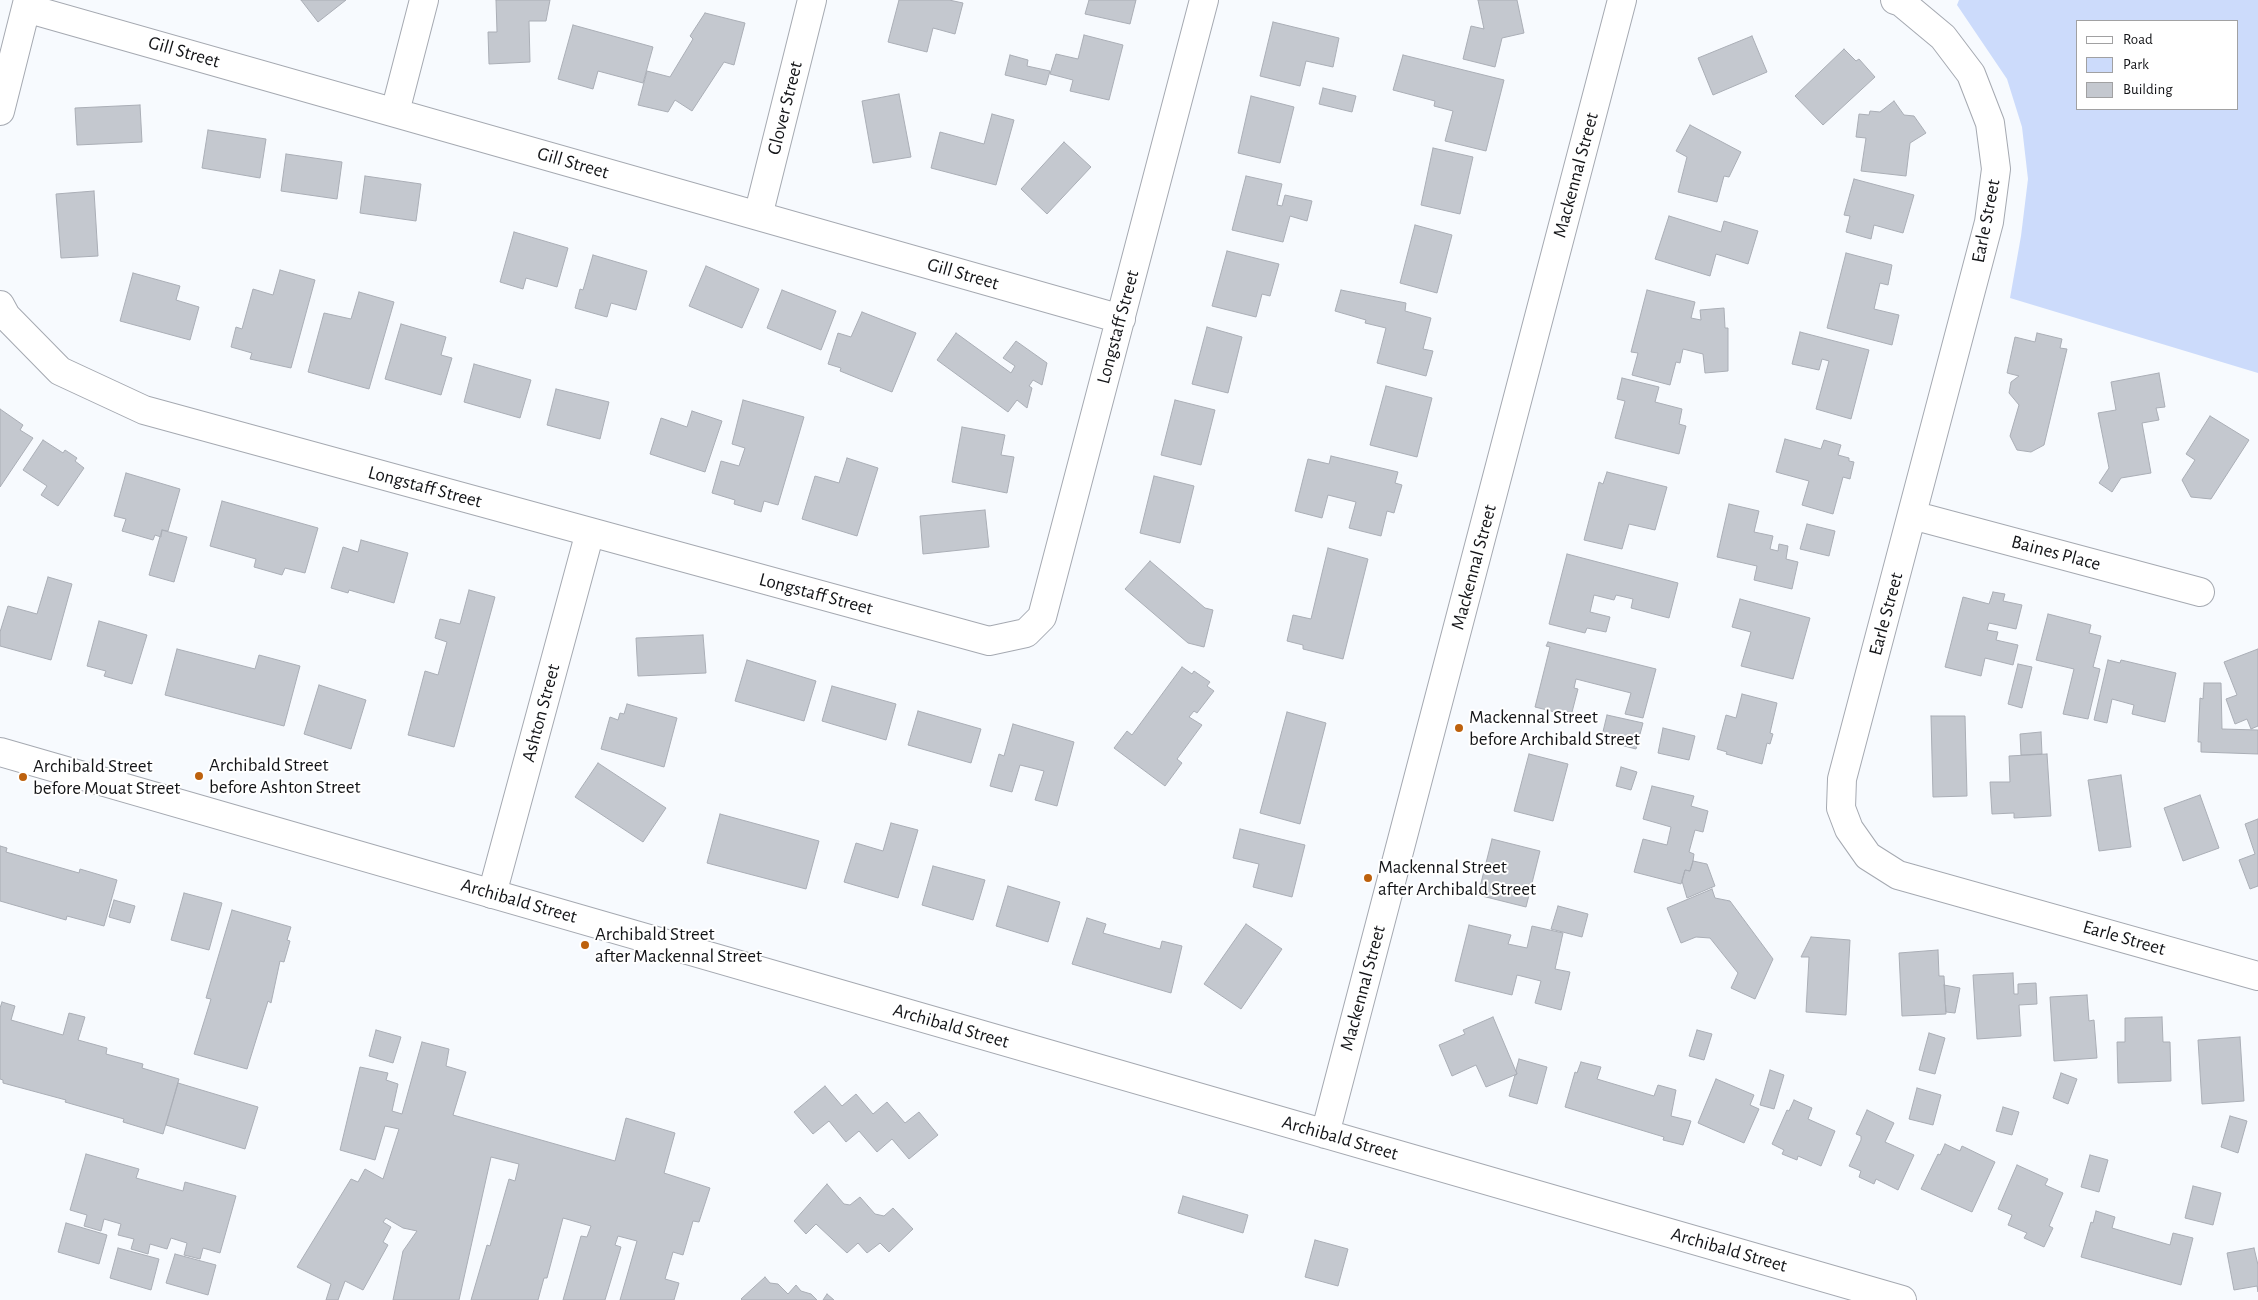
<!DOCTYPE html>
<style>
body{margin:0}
#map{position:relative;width:2258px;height:1300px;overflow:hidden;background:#f7fafe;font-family:"Alegreya Sans",sans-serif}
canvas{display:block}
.legend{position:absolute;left:2076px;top:20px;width:162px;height:90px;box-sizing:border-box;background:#fff;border:1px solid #a1a1a2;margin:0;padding:6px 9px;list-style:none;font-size:15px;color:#131417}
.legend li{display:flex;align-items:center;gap:10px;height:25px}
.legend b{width:25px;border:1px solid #a1a1a2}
</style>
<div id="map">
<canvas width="2258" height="1300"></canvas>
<ul class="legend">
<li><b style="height:6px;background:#fff"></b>Road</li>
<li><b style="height:14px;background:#ccdbfb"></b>Park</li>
<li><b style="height:14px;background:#c4c8cf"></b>Building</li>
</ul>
</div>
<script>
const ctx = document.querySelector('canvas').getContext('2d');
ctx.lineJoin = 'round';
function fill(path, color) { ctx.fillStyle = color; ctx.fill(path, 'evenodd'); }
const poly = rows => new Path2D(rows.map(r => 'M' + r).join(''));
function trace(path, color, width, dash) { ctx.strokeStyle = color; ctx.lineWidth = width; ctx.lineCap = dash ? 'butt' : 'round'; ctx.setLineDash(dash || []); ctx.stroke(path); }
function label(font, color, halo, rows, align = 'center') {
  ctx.font = font + ' "Alegreya Sans",sans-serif'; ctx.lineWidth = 4; ctx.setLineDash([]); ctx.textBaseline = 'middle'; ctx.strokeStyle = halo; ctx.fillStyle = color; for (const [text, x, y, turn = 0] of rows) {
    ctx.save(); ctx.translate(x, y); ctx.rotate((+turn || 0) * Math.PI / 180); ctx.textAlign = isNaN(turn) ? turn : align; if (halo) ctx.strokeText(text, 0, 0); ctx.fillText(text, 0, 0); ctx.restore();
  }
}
fill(poly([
 [1959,0,2258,0,2258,373,2010,298,2021,236,2028,179,2022,127,2007,79,1957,5],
 [2237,21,2237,109,2077,109,2077,21]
]), '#ccdbfb');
const building = poly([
 [301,0,346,0,318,22,301,0],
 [496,0,550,0,546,21,529,21,530,62,489,64,488,32,497,32,496,0],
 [899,0,949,0,963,3,955,34,933,28,927,52,888,42,899,0],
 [1089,0,1136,0,1130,24,1085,14,1089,0],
 [1478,0,1517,0,1524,33,1502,38,1495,67,1463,59,1471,26,1484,29,1478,0],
 [705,13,745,23,734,65,724,62,692,111,675,100,668,112,638,105,647,71,670,77,693,39,690,36,705,13],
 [1273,22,1339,38,1333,67,1306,61,1300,86,1260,76,1273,22],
 [573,25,653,47,643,83,598,71,593,89,558,79,573,25],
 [1084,35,1123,45,1109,100,1070,91,1073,80,1050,74,1056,54,1078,59,1084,35],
 [1752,36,1767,72,1713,95,1698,58,1752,36],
 [1844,49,1856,61,1859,59,1875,77,1823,125,1795,96,1844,49],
 [1010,55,1028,60,1027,66,1050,71,1046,85,1005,75,1010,55],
 [1403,55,1504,80,1486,151,1445,141,1453,111,1434,106,1435,101,1393,90,1403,55],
 [1323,88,1356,96,1352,112,1319,104,1323,88],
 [899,94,911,157,873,163,862,101,899,94],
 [1251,96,1294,107,1280,163,1238,153,1251,96],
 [1894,101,1904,115,1914,116,1926,133,1910,143,1906,176,1861,171,1866,138,1856,137,1859,114,1869,115,1870,111,1880,112,1894,101],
 [140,105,142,142,77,145,75,108,140,105],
 [992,114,1014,120,996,185,931,168,940,132,984,144,992,114],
 [1690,125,1741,152,1729,177,1724,176,1717,202,1678,192,1687,157,1676,151,1690,125],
 [208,130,266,139,260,178,202,168,208,130],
 [1064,142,1091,167,1047,214,1021,189,1064,142],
 [1433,148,1473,157,1460,214,1421,205,1433,148],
 [286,154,342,162,337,199,281,191,286,154],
 [365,176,421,184,416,221,360,213,365,176],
 [1246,176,1282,184,1277,205,1282,206,1285,195,1312,201,1307,221,1290,216,1283,242,1232,230,1246,176],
 [1854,179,1914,195,1903,233,1874,225,1871,239,1846,232,1850,216,1844,215,1854,179],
 [94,191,98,256,61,258,56,194,94,191],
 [1669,216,1721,232,1724,221,1758,231,1748,264,1716,254,1710,276,1655,259,1669,216],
 [1415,225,1452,235,1437,293,1400,283,1415,225],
 [514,232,568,248,557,287,526,278,523,289,500,282,514,232],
 [1227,251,1279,264,1270,296,1262,294,1256,317,1212,306,1227,251],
 [1846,253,1892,265,1888,285,1880,283,1874,309,1899,315,1892,345,1827,328,1846,253],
 [593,255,647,271,636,310,611,303,607,317,575,308,580,289,583,290,593,255],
 [706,266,759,289,742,328,689,306,706,266],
 [280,270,315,280,291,368,250,359,252,353,231,347,236,327,242,329,253,289,273,295,280,270],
 [133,273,180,286,176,300,199,307,190,340,120,321,133,273],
 [782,290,836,311,821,350,767,328,782,290],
 [1341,290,1406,303,1405,311,1431,318,1423,349,1433,351,1426,376,1377,363,1386,328,1365,323,1366,320,1335,311,1341,290],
 [1647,290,1695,302,1691,318,1701,320,1700,310,1724,308,1725,328,1728,328,1728,371,1705,373,1703,354,1683,349,1680,363,1676,362,1670,385,1632,375,1638,353,1631,352,1647,290],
 [359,292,394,302,369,389,308,372,324,313,351,319,359,292],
 [862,312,916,333,892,392,840,371,841,368,828,364,838,333,851,337,862,312],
 [401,324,446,337,441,355,452,358,441,395,385,379,401,324],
 [1207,327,1242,337,1228,393,1192,384,1207,327],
 [1800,332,1869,350,1851,419,1816,409,1829,361,1822,359,1819,370,1792,364,1800,332],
 [956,333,1011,373,1015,366,1003,358,1016,341,1047,363,1042,385,1033,380,1029,386,1032,388,1027,408,1017,400,1008,412,937,360,956,333],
 [2037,333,2062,339,2060,348,2067,349,2044,445,2031,452,2017,450,2010,436,2019,405,2009,393,2011,382,2019,376,2007,373,2015,337,2035,342,2037,333],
 [474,364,531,380,520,418,464,402,474,364],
 [2159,373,2165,407,2156,408,2159,420,2142,423,2151,473,2121,478,2112,492,2099,483,2109,468,2098,413,2116,410,2111,382,2159,373],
 [1622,378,1659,387,1655,402,1682,409,1679,424,1686,426,1679,454,1615,438,1625,401,1617,399,1622,378],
 [1386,386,1432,398,1417,457,1370,445,1386,386],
 [556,389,609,402,600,439,547,425,556,389],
 [743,400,804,417,778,505,764,501,761,512,734,504,735,500,712,493,721,461,739,466,745,448,732,444,743,400],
 [1175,400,1215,410,1201,465,1161,455,1175,400],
 [0,409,23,425,20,430,33,438,0,487,0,409],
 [692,411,722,421,705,472,650,454,661,418,687,427,692,411],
 [2210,416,2249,440,2211,499,2191,497,2182,480,2195,460,2186,454,2210,416],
 [962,427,1005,435,1001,455,1014,457,1007,493,952,482,962,427],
 [1785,439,1821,449,1824,440,1841,445,1838,455,1849,458,1849,461,1854,462,1850,479,1843,477,1833,514,1802,505,1809,481,1776,472,1785,439],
 [43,440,63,453,65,450,77,458,75,461,84,468,58,506,41,495,47,486,23,470,43,440],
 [1331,456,1398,472,1395,483,1402,485,1394,513,1387,511,1381,536,1349,528,1356,502,1328,495,1322,518,1295,511,1308,459,1329,464,1331,456],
 [847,458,878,468,857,536,802,519,815,476,839,483,847,458],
 [1607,472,1667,487,1655,530,1629,524,1622,549,1584,540,1599,482,1603,484,1607,472],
 [126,473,180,489,168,531,162,530,161,537,155,535,153,540,122,531,126,519,114,516,126,473],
 [1154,476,1194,486,1180,543,1140,533,1154,476],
 [222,501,318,528,305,573,285,568,282,575,254,567,256,559,210,546,222,501],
 [1729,504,1759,511,1754,532,1773,536,1770,549,1778,551,1779,544,1788,546,1786,559,1798,562,1792,589,1754,580,1757,566,1717,557,1729,504],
 [985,510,989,547,923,554,920,516,985,510],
 [1807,524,1835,531,1829,556,1800,549,1807,524],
 [162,530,187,537,174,582,149,575,162,530],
 [361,540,408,553,394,603,349,590,348,593,331,588,343,547,358,552,361,540],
 [1328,548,1368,559,1343,659,1303,649,1303,645,1287,641,1293,615,1311,619,1328,548],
 [1567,554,1678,583,1669,618,1631,608,1633,599,1616,595,1614,600,1594,595,1590,612,1610,617,1606,632,1587,628,1585,633,1549,624,1567,554],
 [1150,561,1205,608,1213,610,1204,647,1188,643,1125,589,1150,561],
 [48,577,72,584,51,660,0,646,0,632,8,606,37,614,48,577],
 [469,590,495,597,454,747,408,735,425,671,438,675,447,642,435,638,440,619,460,624,469,590],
 [1993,592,2005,594,2003,601,2022,605,2016,629,1989,623,1987,630,1998,632,1996,640,2018,645,2013,665,1985,658,1981,676,1945,667,1963,597,1989,604,1993,592],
 [1740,599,1810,618,1793,679,1741,666,1751,632,1732,627,1740,599],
 [2048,614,2091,625,2089,633,2101,636,2093,667,2100,669,2088,719,2063,714,2074,669,2036,660,2048,614],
 [99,621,147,635,132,684,104,676,106,671,87,666,99,621],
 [703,635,706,673,638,676,636,638,703,635],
 [1548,642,1656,669,1643,718,1625,714,1631,693,1576,679,1574,688,1578,689,1571,716,1535,707,1550,647,1546,646,1548,642],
 [177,649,255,669,259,655,300,666,284,726,165,695,177,649],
 [2258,649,2258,726,2251,729,2247,719,2235,724,2226,699,2237,695,2224,662,2258,649],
 [747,660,816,681,804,721,735,701,747,660],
 [2108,660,2120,663,2121,660,2176,673,2165,722,2132,714,2134,705,2112,699,2107,723,2094,720,2108,660],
 [2018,664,2032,667,2022,708,2008,704,2018,664],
 [1182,667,1192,674,1194,671,1210,682,1207,686,1214,691,1197,713,1194,711,1189,717,1202,725,1177,759,1182,763,1165,786,1114,748,1127,731,1132,735,1182,667],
 [2204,683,2221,683,2222,729,2258,730,2258,754,2201,752,2201,742,2198,742,2200,698,2203,699,2204,683],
 [319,685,366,700,351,749,304,734,319,685],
 [832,686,896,704,886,740,822,721,832,686],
 [1742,694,1777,703,1770,733,1773,734,1770,744,1767,743,1762,764,1726,754,1727,752,1717,749,1726,715,1736,718,1742,694],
 [627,704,677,718,664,767,601,749,610,717,618,720,620,713,624,714,627,704],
 [918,711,981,729,971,763,908,745,918,711],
 [1287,712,1326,723,1300,824,1260,813,1287,712],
 [1607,715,1643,723,1636,749,1601,740,1607,715],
 [1931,716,1965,716,1967,796,1933,797,1931,716],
 [1013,724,1074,742,1057,806,1035,800,1044,771,1020,765,1012,792,990,786,999,754,1004,756,1013,724],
 [1663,728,1695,736,1689,760,1658,753,1663,728],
 [2041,732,2042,754,2021,755,2020,734,2041,732],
 [1529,754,1568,764,1553,821,1514,811,1529,754],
 [2047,754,2051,816,2014,818,2014,813,1992,814,1990,782,2010,782,2009,756,2047,754],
 [598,763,666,808,643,842,575,797,598,763],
 [1621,767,1637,772,1631,790,1616,786,1621,767],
 [2121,775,2131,847,2099,851,2088,780,2121,775],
 [1652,786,1694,796,1691,806,1708,811,1703,832,1695,830,1689,852,1694,854,1693,861,1690,871,1685,870,1681,884,1634,872,1643,839,1667,845,1671,827,1643,819,1652,786],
 [2200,795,2219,848,2183,861,2164,808,2200,795],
 [720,814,819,841,806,889,707,863,720,814],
 [2258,819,2258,886,2250,889,2239,860,2255,854,2245,824,2258,819],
 [891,823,918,830,898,898,844,882,856,843,883,851,891,823],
 [1240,829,1305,845,1292,897,1253,887,1259,864,1233,858,1240,829],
 [1492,839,1540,851,1526,907,1478,895,1492,839],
 [0,846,7,848,6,852,79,873,80,869,117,880,104,926,67,916,66,920,0,901,0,846],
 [1693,861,1707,864,1715,886,1687,898,1682,881,1685,870,1690,871,1693,861],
 [933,866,985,880,973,920,922,905,933,866],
 [1008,886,1060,902,1048,942,996,926,1008,886],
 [1712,889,1715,898,1730,901,1773,959,1755,999,1731,988,1738,973,1710,938,1696,937,1681,943,1667,908,1712,889],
 [184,893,222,903,209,950,171,940,184,893],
 [114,900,135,906,130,923,109,917,114,900],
 [1558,906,1588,914,1582,937,1551,929,1558,906],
 [232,910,291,927,287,940,290,941,284,962,280,961,271,1003,268,1001,247,1069,194,1054,211,999,206,998,232,910],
 [1087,918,1106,924,1103,933,1160,949,1162,941,1182,946,1171,993,1072,964,1087,918],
 [1246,924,1282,949,1241,1009,1204,984,1246,924],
 [1469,925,1511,935,1508,944,1527,948,1532,926,1563,933,1555,969,1570,972,1561,1010,1535,1003,1541,981,1517,975,1512,995,1455,981,1469,925],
 [1811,937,1850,940,1846,1015,1806,1012,1809,957,1801,957,1811,937],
 [1938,950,1939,976,1944,976,1946,1014,1902,1016,1899,953,1938,950],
 [2013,973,2014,994,2018,994,2018,984,2036,983,2037,1004,2019,1005,2021,1036,1977,1039,1973,975,2013,973],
 [1944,985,1960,988,1955,1013,1946,1012,1944,985],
 [2087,995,2089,1021,2094,1020,2097,1058,2054,1061,2050,997,2087,995],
 [2,1002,15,1006,11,1020,63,1035,69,1013,85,1017,78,1040,107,1048,106,1054,143,1064,142,1068,179,1079,163,1134,123,1122,124,1119,65,1102,66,1100,3,1083,3,1080,0,1079,0,1008,2,1002],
 [1493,1017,1517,1074,1486,1087,1476,1065,1452,1076,1439,1045,1465,1034,1463,1030,1493,1017],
 [2162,1017,2163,1042,2170,1042,2171,1081,2118,1083,2117,1042,2125,1042,2125,1018,2162,1017],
 [376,1030,401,1037,393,1063,369,1056,376,1030],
 [1697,1030,1712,1034,1704,1060,1689,1056,1697,1030],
 [1929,1033,1945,1038,1935,1074,1919,1070,1929,1033],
 [2240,1037,2244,1101,2202,1104,2198,1040,2240,1037],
 [422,1042,449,1049,446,1066,466,1072,453,1115,615,1161,626,1118,675,1133,664,1173,710,1188,699,1222,693,1221,683,1255,673,1252,665,1279,679,1283,674,1300,620,1300,637,1241,618,1236,615,1245,621,1247,605,1300,563,1300,581,1236,587,1237,591,1226,563,1218,547,1278,544,1278,538,1300,471,1300,487,1245,490,1246,509,1179,515,1181,519,1164,491,1157,459,1300,393,1300,403,1251,417,1231,403,1228,386,1218,383,1222,391,1227,383,1242,388,1245,363,1290,345,1281,338,1300,326,1300,331,1284,297,1267,351,1179,358,1182,365,1169,383,1179,399,1129,385,1126,375,1160,340,1150,360,1067,388,1073,386,1080,398,1084,392,1111,402,1114,422,1042],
 [1519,1059,1547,1067,1537,1104,1509,1096,1515,1075,1517,1074,1516,1070,1519,1059],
 [1581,1062,1601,1067,1597,1079,1654,1096,1658,1085,1676,1090,1671,1116,1691,1121,1683,1145,1663,1140,1664,1137,1565,1107,1575,1072,1577,1073,1581,1062],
 [1770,1070,1784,1075,1774,1109,1760,1105,1770,1070],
 [2061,1073,2077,1079,2068,1104,2053,1098,2061,1073],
 [1716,1079,1754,1095,1750,1105,1759,1109,1744,1143,1698,1123,1716,1079],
 [178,1083,258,1107,245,1149,166,1125,178,1083],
 [825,1086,842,1106,856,1094,873,1114,887,1102,905,1123,919,1112,938,1135,909,1159,892,1139,877,1152,859,1131,846,1142,829,1121,813,1134,794,1112,825,1086],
 [1917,1088,1941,1095,1933,1125,1909,1119,1917,1088],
 [1794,1100,1812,1108,1808,1119,1835,1131,1821,1166,1798,1156,1797,1160,1782,1154,1784,1150,1772,1144,1787,1110,1789,1111,1794,1100],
 [2003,1107,2019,1112,2012,1135,1996,1131,2003,1107],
 [1867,1110,1894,1123,1885,1142,1914,1155,1898,1190,1876,1179,1874,1184,1859,1177,1861,1171,1849,1166,1861,1140,1861,1136,1856,1134,1867,1110],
 [2230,1116,2247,1121,2238,1153,2221,1147,2230,1116],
 [1945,1144,1960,1151,1962,1146,1995,1162,1972,1212,1921,1189,1938,1154,1940,1155,1945,1144],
 [86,1154,139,1169,136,1178,183,1191,185,1182,236,1196,220,1253,203,1248,200,1259,184,1255,187,1243,171,1238,167,1249,150,1244,148,1254,131,1249,134,1239,118,1235,121,1224,104,1219,101,1231,84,1226,87,1215,70,1210,86,1154],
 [2090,1155,2108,1160,2099,1192,2081,1187,2090,1155],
 [2017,1165,2048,1179,2045,1185,2063,1193,2049,1226,2053,1228,2044,1247,2024,1238,2027,1233,2008,1225,2012,1215,1998,1209,2017,1165],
 [827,1184,844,1204,850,1205,860,1197,875,1214,884,1216,893,1208,913,1229,889,1252,880,1243,867,1253,858,1243,847,1253,816,1224,806,1234,794,1221,827,1184],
 [2193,1186,2221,1193,2213,1225,2185,1218,2193,1186],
 [1183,1196,1248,1215,1243,1233,1178,1213,1183,1196],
 [2096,1211,2115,1217,2112,1228,2170,1245,2173,1233,2193,1238,2181,1285,2081,1257,2091,1222,2093,1223,2096,1211],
 [66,1223,107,1235,99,1264,58,1252,66,1223],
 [1315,1240,1348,1249,1338,1286,1305,1277,1315,1240],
 [118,1248,159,1259,151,1290,110,1278,118,1248],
 [2254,1248,2258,1265,2258,1292,2257,1286,2234,1290,2227,1253,2254,1248],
 [175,1254,216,1265,208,1295,166,1283,175,1254],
 [765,1277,770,1283,778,1284,788,1294,796,1285,801,1291,811,1294,817,1300,742,1300,741,1299,765,1277],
 [827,1294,834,1300,823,1300,827,1294]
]);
fill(building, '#c4c8cf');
trace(building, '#aaaeb6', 1);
const minor = poly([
 [1895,0,1901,2,1943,37,1971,74,1990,123,1996,169,1989,222,1842,779,1841,808,1849,829,1868,856,1898,875,2258,976],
 [26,8,1121,319],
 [0,111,28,0],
 [395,112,424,0],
 [758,216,812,0],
 [0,305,6,316,60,371,144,410,989,641,1026,633,1042,617,1204,0],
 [1912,515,2200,592],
 [492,894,590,532]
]);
const tertiary = poly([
 [0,752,1902,1300],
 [1325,1134,1622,0]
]);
trace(minor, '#a5a9b1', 30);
trace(tertiary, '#a5a9b1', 30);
trace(minor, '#fff', 28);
trace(tertiary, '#fff', 28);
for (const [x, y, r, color] of [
 [1459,728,5,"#bd610d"],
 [199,776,5,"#bd610d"],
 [23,777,5,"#bd610d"],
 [1368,878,5,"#bd610d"],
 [585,945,5,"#bd610d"]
]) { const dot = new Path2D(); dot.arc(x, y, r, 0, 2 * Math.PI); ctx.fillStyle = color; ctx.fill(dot); trace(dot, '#fff', 2); }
label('19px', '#131417', '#fff', [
 ["Gill Street",184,52,16],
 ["Glover Street",785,108,-76],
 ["Gill Street",573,163,16],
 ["Mackennal Street",1576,175,-75],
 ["Earle Street",1986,221,-79],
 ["Gill Street",963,274,16],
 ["Longstaff Street",1118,327,-75],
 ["Longstaff Street",425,487,15],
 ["Baines Place",2056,553,15],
 ["Mackennal Street",1474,567,-75],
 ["Longstaff Street",816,594,15],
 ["Earle Street",1886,614,-75],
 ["Ashton Street",541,713,-75],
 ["Archibald Street",519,901,16],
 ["Earle Street",2124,938,16],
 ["Mackennal Street",1363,988,-75],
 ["Archibald Street",951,1026,16],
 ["Archibald Street",1340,1138,16],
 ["Archibald Street",1729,1250,16]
]);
label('19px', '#131417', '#fff', [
 ["Mackennal Street",1469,717],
 ["before Archibald Street",1469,739],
 ["Archibald Street",209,765],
 ["before Ashton Street",209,787],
 ["Archibald Street",33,766],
 ["before Mouat Street",33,788],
 ["Mackennal Street",1378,867],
 ["after Archibald Street",1378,889],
 ["Archibald Street",595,934],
 ["after Mackennal Street",595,956]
], 'left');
</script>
